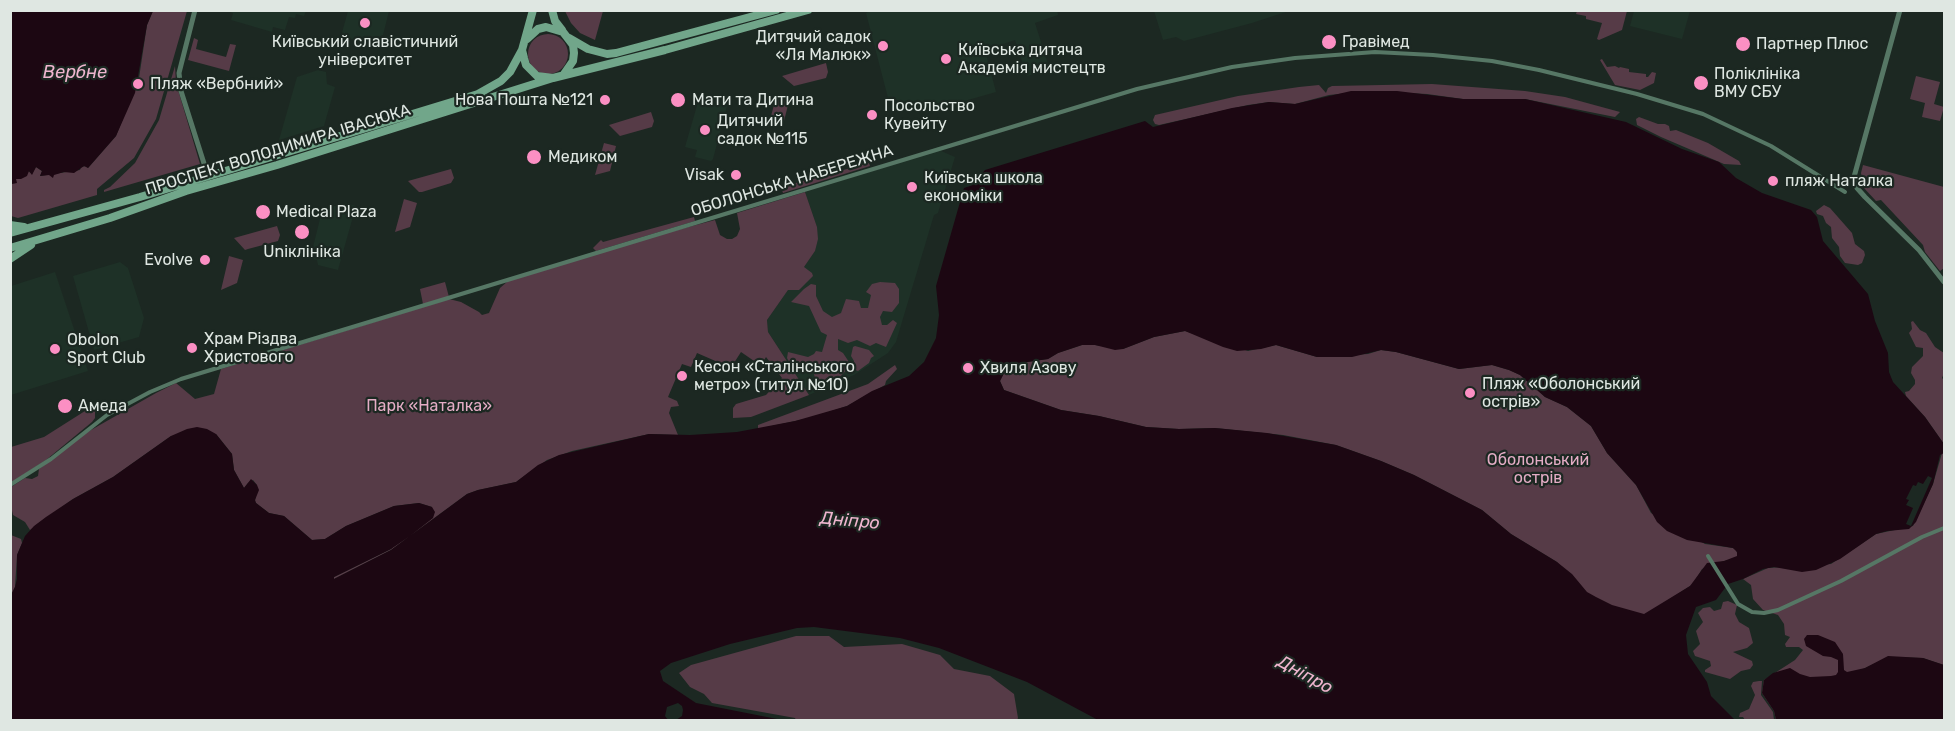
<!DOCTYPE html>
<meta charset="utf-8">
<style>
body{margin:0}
#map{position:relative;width:1955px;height:731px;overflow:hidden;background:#1c2822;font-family:Rubik,sans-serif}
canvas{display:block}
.frame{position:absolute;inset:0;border:12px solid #dfe7e2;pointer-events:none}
</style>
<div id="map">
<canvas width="1955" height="731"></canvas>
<div class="frame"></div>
</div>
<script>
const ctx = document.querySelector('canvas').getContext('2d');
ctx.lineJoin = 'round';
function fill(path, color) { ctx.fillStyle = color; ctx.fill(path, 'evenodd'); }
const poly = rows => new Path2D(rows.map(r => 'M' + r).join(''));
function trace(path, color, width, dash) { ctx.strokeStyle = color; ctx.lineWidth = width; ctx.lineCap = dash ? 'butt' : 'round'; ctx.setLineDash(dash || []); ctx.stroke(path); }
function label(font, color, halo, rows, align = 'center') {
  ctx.font = font + ' Rubik,sans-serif'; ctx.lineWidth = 4.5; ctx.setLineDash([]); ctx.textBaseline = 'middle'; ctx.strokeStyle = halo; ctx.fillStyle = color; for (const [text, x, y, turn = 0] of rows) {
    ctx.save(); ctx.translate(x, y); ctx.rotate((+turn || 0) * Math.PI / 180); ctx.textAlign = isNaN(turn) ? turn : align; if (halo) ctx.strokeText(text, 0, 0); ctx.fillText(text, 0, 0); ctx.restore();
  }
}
fill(poly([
 [873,10,1057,10,1058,15,1035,23,1050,70,1027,76,1015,40,985,50,996,92,926,112,924,106,888,98,866,13],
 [1292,10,1252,23,1184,41,1176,37,1163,40,1154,11],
 [228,11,228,10,306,11,304,16,296,14,295,18,289,17,285,30,273,27,272,32,231,20,233,13],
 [348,11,389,11,383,35,366,43,341,36],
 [1634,11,1634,10,1690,11,1682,39,1630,26],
 [318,70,326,72,327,84,335,87,324,126,279,140,297,77],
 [704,100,727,106,713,159,711,161,695,157,697,150,685,147,698,102],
 [939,150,955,157,938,213,934,215,896,342,888,353,854,375,809,395,768,332,767,320,815,251,817,227,805,192],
 [346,203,356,206,338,270,318,265,317,260,313,259,311,255,321,215,327,208],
 [120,262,128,268,144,318,139,337,94,350,73,276],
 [55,272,88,371,11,395,11,286]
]), '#1e3127');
fill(poly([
 [153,11,187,11,156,119,134,158,97,189,97,195,18,218,11,216,10,184,16,183,15,179,28,171,32,174,36,167,42,171,40,176,80,170,81,167,86,166,88,168,116,136,139,78,147,25],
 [565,11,603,11,595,40,580,33,571,23],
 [1577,11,1577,10,1627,11,1622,30,1599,40,1597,39,1602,23,1586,19,1586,16,1576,14],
 '528 54a20 20 0 1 1 40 0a20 20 0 1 1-40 0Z',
 [194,38,198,40,196,49,226,57,230,44,236,45,229,71,188,60],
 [1602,59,1607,67,1615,66,1619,68,1620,67,1629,69,1629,72,1646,74,1646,77,1648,77,1652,72,1656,73,1654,83,1640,90,1615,85,1600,60],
 [826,63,828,72,826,78,794,86,782,76],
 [175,66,176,83,200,164,104,192,104,190,110,187,135,163,159,120],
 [1916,76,1940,82,1934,104,1944,107,1940,121,1922,117,1925,103,1910,99],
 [1432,84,1525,91,1565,97,1620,112,1615,117,1525,99,1463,99,1427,94,1367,91,1329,95,1295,104,1269,102,1248,105,1159,125,1155,124,1153,120,1155,115,1238,96,1299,87,1319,85,1326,93,1328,88,1332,86],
 [777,94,790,97,784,121,768,127],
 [651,112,654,121,652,127,620,136,609,125],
 [1639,117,1658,124,1665,124,1669,126,1670,131,1676,130,1708,143,1739,161,1741,165,1724,164,1661,137,1637,125,1636,119],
 [604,143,616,146,610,171,595,175],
 [869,163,870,166,783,193,781,187],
 [1863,165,1944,187,1944,268,1940,271,1925,252,1923,245,1881,200,1876,201,1863,187,1861,173],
 [451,169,454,178,451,183,422,192,419,192,408,181],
 [805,192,817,227,818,239,815,251,804,267,812,273,813,276,799,290,788,290,767,320,768,332,809,395,751,417,733,418,733,408,736,404,766,395,782,378,766,357,763,362,757,363,741,352,732,366,720,363,697,353,691,367,682,364,668,397,677,401,679,406,671,407,669,413,678,435,649,434,572,451,547,460,516,482,478,490,467,494,391,550,334,579,334,577,391,549,432,507,419,503,394,506,346,526,325,539,312,540,284,516,269,513,256,503,255,501,257,485,253,480,248,483,244,488,234,470,232,454,216,434,171,436,113,477,73,499,30,530,25,522,13,515,11,506,11,487,25,478,32,479,38,476,39,469,84,434,156,393,176,383,195,399,214,394,221,369,449,299,461,302,479,312,482,315,489,313,500,288,508,281,643,239,715,220,720,235,727,239,732,239,737,236,740,229,737,213],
 [404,199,417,203,410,227,395,232],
 [1824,205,1830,208,1852,233,1855,244,1864,251,1865,255,1862,263,1858,265,1845,263,1840,256,1839,247,1832,238,1831,227,1826,223,1823,216,1817,214,1816,211],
 [694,217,695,221,596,251,593,248,601,240,603,242],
 [277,226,280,235,278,241,248,249,245,250,234,238],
 [229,256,243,260,237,283,221,290],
 [445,282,449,297,423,304,420,289],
 [880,282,895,283,899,289,899,303,892,312,883,311,880,317,882,325,887,325,893,320,897,323,886,347,876,343,870,346,857,340,848,343,838,339,838,350,843,353,851,365,839,378,826,383,815,378,813,370,806,371,800,366,796,367,790,364,787,358,788,352,808,357,814,354,816,351,822,352,827,335,821,332,809,306,791,302,804,289,811,284,816,285,816,296,823,311,832,317,841,313,846,299,859,301,861,308,868,308,871,295,866,292,872,284],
 [1913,321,1920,330,1926,333,1935,347,1944,353,1944,373,1942,378,1944,380,1944,444,1925,417,1906,396,1905,392,1909,391,1915,384,1915,380,1911,373,1912,367,1923,356,1923,348,1916,347,1909,333,1912,329,1911,322],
 [1185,331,1248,351,1276,345,1317,357,1368,354,1381,350,1396,352,1459,369,1492,365,1509,370,1520,375,1545,397,1567,407,1591,426,1607,453,1636,485,1651,513,1705,544,1733,548,1736,550,1739,558,1724,561,1702,569,1693,584,1667,601,1670,604,1657,607,1645,615,1595,606,1557,562,1511,534,1482,510,1414,475,1381,461,1336,445,1283,435,1215,428,1179,429,1146,427,1099,416,1061,410,1004,390,1000,381,1004,373,1009,367,1020,363,1048,359,1058,353,1082,345,1095,345,1123,349,1154,337],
 [855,346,869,350,874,356,871,358,869,363,858,371,853,369,854,361,851,356,853,347],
 [895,365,897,369,886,381,885,385,847,406,814,417,758,429,758,425,868,384],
 [96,404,98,410,95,412,95,418,92,422,46,460,11,483,11,447,44,437],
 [1942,453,1944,453,1944,665,1923,658,1889,657,1865,668,1776,720,1774,711,1762,693,1764,680,1795,660,1803,650,1799,647,1786,647,1785,644,1790,637,1785,635,1784,624,1778,615,1763,610,1753,599,1751,585,1743,579,1768,568,1831,564,1876,534,1913,526,1933,484],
 [11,535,21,539,22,543,17,555,15,587,11,595],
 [1728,601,1737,605,1735,614,1739,622,1749,628,1753,643,1747,648,1733,652,1752,661,1753,665,1750,669,1741,671,1730,679,1705,672,1705,670,1711,666,1710,661,1695,656,1693,651,1700,644,1696,631,1703,622,1698,613,1703,608,1710,607,1714,611,1721,609,1723,602],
 [796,636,829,636,844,647,902,644,940,655,954,669,990,676,1014,694,1018,718,1017,720,796,720,795,718,712,703,704,694,690,687,679,673,691,665],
 [1759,681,1762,681,1761,695,1773,712,1774,720,1745,720,1743,717,1739,717,1740,713,1749,709,1755,695,1751,686,1753,682]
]), '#563b47');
fill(poly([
 [11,10,153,11,147,25,135,93,116,136,88,168,84,166,74,173,64,172,54,175,53,178,49,175,40,176,42,171,36,167,32,175,29,171,27,176,21,179,16,179,17,183,11,184],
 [1351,91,1397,91,1463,99,1525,99,1626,122,1682,149,1719,162,1736,178,1762,193,1811,210,1817,217,1823,241,1868,294,1875,321,1888,353,1889,372,1893,382,1925,417,1944,444,1944,453,1940,455,1933,484,1916,522,1909,529,1887,531,1876,534,1840,559,1816,570,1802,572,1774,567,1763,569,1743,579,1728,584,1716,600,1696,607,1686,635,1688,654,1707,682,1711,696,1735,720,1098,720,1027,682,939,648,900,638,814,627,797,628,730,644,671,663,660,671,663,681,696,703,782,720,676,720,682,716,683,710,682,706,678,703,667,707,665,716,668,720,11,720,11,595,15,587,17,579,17,555,25,536,34,526,46,517,73,499,113,477,171,436,187,429,197,427,207,429,216,434,232,454,234,470,244,488,251,479,257,485,259,490,255,500,256,503,269,513,284,516,312,540,325,539,346,526,394,506,419,503,432,507,435,512,433,518,410,536,391,549,334,577,334,579,391,550,467,494,478,490,516,482,538,465,559,455,649,434,690,435,737,432,795,421,847,406,872,391,909,376,924,362,936,338,939,315,936,286,964,188,973,185,985,170,1145,121,1153,127,1232,108,1269,102,1295,104],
 [1185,331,1223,347,1237,351,1261,349,1276,345,1317,357,1352,357,1381,350,1396,352,1459,369,1492,365,1509,370,1520,375,1545,397,1567,407,1591,426,1607,453,1636,485,1657,522,1667,531,1687,540,1733,548,1737,552,1737,556,1724,561,1707,563,1690,586,1644,614,1612,605,1596,597,1587,592,1572,574,1557,562,1511,534,1482,510,1414,475,1381,461,1336,445,1267,433,1215,428,1179,429,1146,427,1099,416,1061,410,1004,390,1000,381,1004,373,1009,367,1020,363,1048,359,1058,353,1082,345,1095,345,1115,350,1123,349,1154,337],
 [1807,635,1818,635,1835,642,1843,654,1844,670,1847,672,1865,668,1888,656,1923,658,1944,665,1944,720,1776,720,1774,711,1762,693,1764,680,1773,673,1790,668,1800,674,1810,677,1831,676,1836,675,1838,672,1838,660,1831,657,1823,656,1806,646,1804,639]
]), '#1c0712');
fill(poly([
 [1928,476,1932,478,1911,526,1906,524,1913,508,1906,505,1909,500,1906,499,1913,485,1916,486,1918,482,1923,484]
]), '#1c2822');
trace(poly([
 [10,485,51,459,107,415,150,392,181,379,1137,89,1232,67,1295,58,1375,52,1433,55,1492,61,1539,70,1637,94,1703,114,1771,146,1845,192],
 [1708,556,1738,604,1752,612,1764,613,1778,610,1841,581,1922,537,1944,528]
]), '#567765', 4);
trace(poly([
 [195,10,179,73,181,91,208,176],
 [1900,10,1854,177,1857,188,1865,197,1919,250,1944,282]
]), '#567765', 5);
trace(poly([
 [533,10,522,50,524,58,526,65,537,76,553,78,665,50,808,10],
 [552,10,555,21,562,30],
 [569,38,588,49,607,54,616,53,776,10],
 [527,39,538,29,546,27,563,32,573,45,574,53,573,61,564,74],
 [10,225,24,227],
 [10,233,140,197,478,94,501,81,510,72,522,50],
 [10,248,110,218,186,191,277,165,553,78],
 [10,259,31,245]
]), '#71a68a', 8);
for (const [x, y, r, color] of [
 [365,23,6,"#fb8fc3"],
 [1329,42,8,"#fb8fc3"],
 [1743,44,8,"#fb8fc3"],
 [883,46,6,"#fb8fc3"],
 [946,59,6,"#fb8fc3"],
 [1701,83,8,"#fb8fc3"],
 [138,84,6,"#fb8fc3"],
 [605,100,6,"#fb8fc3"],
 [678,100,8,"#fb8fc3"],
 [872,115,6,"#fb8fc3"],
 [705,130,6,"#fb8fc3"],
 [534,157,8,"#fb8fc3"],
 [736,175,6,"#fb8fc3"],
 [1773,181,6,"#fb8fc3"],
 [912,187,6,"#fb8fc3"],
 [263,212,8,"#fb8fc3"],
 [302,232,8,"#fb8fc3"],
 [205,260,6,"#fb8fc3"],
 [192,348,6,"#fb8fc3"],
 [55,349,6,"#fb8fc3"],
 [968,368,6,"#fb8fc3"],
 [682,376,6,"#fb8fc3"],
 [1470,393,6,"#fb8fc3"],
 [65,406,8,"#fb8fc3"]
]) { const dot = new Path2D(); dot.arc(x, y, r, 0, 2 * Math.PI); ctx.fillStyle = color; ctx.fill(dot); trace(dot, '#1c2822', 2); }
label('16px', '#dfe7e2', '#1c2822', [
 ["Дитячий садок",871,37,"right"],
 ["«Ля Малюк»",871,55,"right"],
 ["Київський славістичний",365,42,"center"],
 ["університет",365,60,"center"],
 ["Гравімед",1342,42],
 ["Партнер Плюс",1756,44],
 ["Київська дитяча",958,50],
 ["Академія мистецтв",958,68],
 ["Поліклініка",1714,74],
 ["ВМУ СБУ",1714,92],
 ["Пляж «Вербний»",150,84],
 ["Нова Пошта №121",593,100,"right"],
 ["Мати та Дитина",692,100],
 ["Посольство",884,106],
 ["Кувейту",884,124],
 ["Дитячий",717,121],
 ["садок №115",717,139],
 ["Медиком",548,157],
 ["Visak",724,175,"right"],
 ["Київська школа",924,178],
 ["економіки",924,196],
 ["пляж Наталка",1785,181],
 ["Medical Plaza",276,212],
 ["Uniклініка",302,252,"center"],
 ["Evolve",193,260,"right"],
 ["Храм Різдва",204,339],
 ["Христового",204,357],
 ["Obolon",67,340],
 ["Sport Club",67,358],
 ["Кесон «Сталінського",694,367],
 ["метро» (титул №10)",694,385],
 ["Хвиля Азову",980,368],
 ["Пляж «Оболонський",1482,384],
 ["острів»",1482,402],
 ["Амеда",78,406]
], 'left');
label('16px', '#dfe7e2', '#1c2822', [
 ["ПРОСПЕКТ ВОЛОДИМИРА ІВАСЮКА",278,150,-17],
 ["ОБОЛОНСЬКА НАБЕРЕЖНА",792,181,-17]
]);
label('16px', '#e5adc6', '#1c2822', [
 ["Парк «Наталка»",429,406],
 ["Оболонський",1538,460],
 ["острів",1538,478]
]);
label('italic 18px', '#eeb5ce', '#1c2822', [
 ["Вербне",75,73],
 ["Дніпро",850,521,5],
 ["Дніпро",1305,675,29]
]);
</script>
